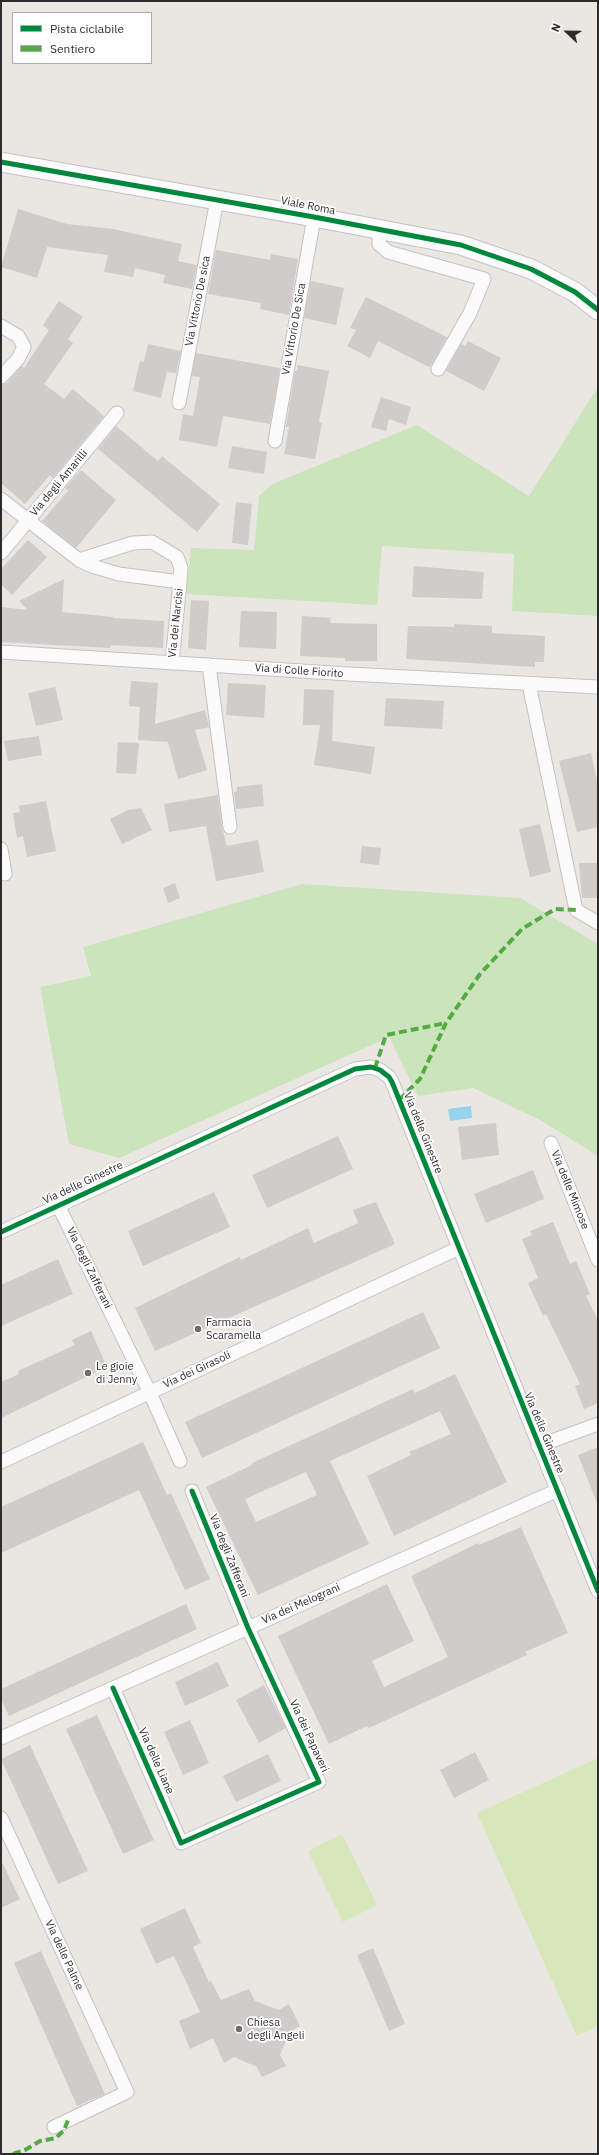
<!DOCTYPE html>
<style>
body{margin:0}
#map{position:relative;width:599px;height:2155px;overflow:hidden;background:#eae6e2;font-family:"IBM Plex Sans",sans-serif}
canvas{display:block}
.frame{position:absolute;inset:0;border:2px solid #2c2c2c;pointer-events:none}
.legend{position:absolute;left:12px;top:12px;width:140px;height:52px;box-sizing:border-box;background:#fff;border:1px solid #ababab;margin:0;padding:5px 7px;list-style:none;font-size:12px;color:#2c2c2c}
.legend li{display:flex;align-items:center;gap:8px;height:20px}
.legend b{width:20px;border:1px solid #ababab}
.north{position:absolute;left:547px;top:12px;width:40px;height:40px;-webkit-text-stroke:3px #fff;paint-order:stroke;rotate:292deg;font-size:11px;font-weight:700;line-height:16px;text-align:center;color:#2c2c2c}
.north::after{content:'';display:block;margin:auto;width:14px;height:18px;background:#2c2c2c;clip-path:polygon(50% 0,100% 100%,50% 72%,0 100%)}
</style>
<div id="map">
<canvas width="599" height="2155"></canvas>
<div class="frame"></div>
<ul class="legend">
<li><b style="height:5px;background:#00873e"></b>Pista ciclabile</li>
<li><b style="height:5px;background:#54ab44"></b>Sentiero</li>
</ul>
<div class="north">N</div>
</div>
<script>
const ctx = document.querySelector('canvas').getContext('2d');
ctx.lineJoin = 'round';
function fill(path, color) { ctx.fillStyle = color; ctx.fill(path, 'evenodd'); }
const poly = rows => new Path2D(rows.map(r => 'M' + r).join(''));
function trace(path, color, width, dash) { ctx.strokeStyle = color; ctx.lineWidth = width; ctx.lineCap = dash ? 'butt' : 'round'; ctx.setLineDash(dash || []); ctx.stroke(path); }
function label(font, color, halo, rows, align = 'center') {
  ctx.font = font + ' "IBM Plex Sans",sans-serif'; ctx.lineWidth = 3.5; ctx.setLineDash([]); ctx.textBaseline = 'middle'; ctx.strokeStyle = halo; ctx.fillStyle = color; for (const [text, x, y, turn = 0] of rows) {
    ctx.save(); ctx.translate(x, y); ctx.rotate((+turn || 0) * Math.PI / 180); ctx.textAlign = isNaN(turn) ? turn : align; if (halo) ctx.strokeText(text, 0, 0); ctx.fillText(text, 0, 0); ctx.restore();
  }
}
fill(poly([
 [598,387,598,616,512,611,514,554,382,546,377,605,186,594,191,548,254,550,259,496,272,484,417,425,529,496],
 [302,884,520,898,598,944,598,1156,542,1121,473,1088,418,1096,389,1037,119,1158,69,1144,40,987,91,976,83,947]
]), '#cce4bc');
fill(poly([
 [598,1758,598,2026,577,2036,477,1813],
 [342,1834,377,1905,343,1922,308,1851]
]), '#d6e8b9');
fill(poly([
 [471,1106,472,1118,450,1121,448,1109]
]), '#97d3ea');
fill(poly([
 [18,209,67,224,113,229,182,244,178,261,197,265,192,289,163,283,165,275,135,268,133,277,104,272,108,255,47,247,37,278,1,267],
 [216,250,270,260,271,254,298,259,289,315,260,309,261,303,208,294],
 [311,281,344,288,336,325,304,318],
 [366,297,447,337,432,364,429,367,378,341,370,358,347,346,356,330,350,328],
 [59,301,83,317,68,339,73,343,44,384,64,399,73,389,104,416,53,478,50,475,25,504,1,483,1,385,7,383,22,366,24,368,49,330,43,325],
 [468,341,501,358,484,391,446,371,461,344,465,346],
 [148,344,181,351,176,373,167,372,161,398,133,391,140,361,144,362],
 [196,353,280,368,270,424,223,416,217,447,179,440,183,414,193,416,200,377,192,376],
 [298,365,329,371,319,422,322,423,315,459,284,454,289,427,286,427,295,371,297,371],
 [381,397,411,407,406,425,389,419,386,431,371,427],
 [116,426,158,461,162,456,220,504,197,532,98,449],
 [232,446,267,452,264,474,228,468],
 [81,470,116,500,76,548,42,521,68,491,65,488],
 [236,502,252,504,248,545,232,543],
 [28,540,47,557,12,595,1,584,1,569],
 [414,566,484,572,482,599,412,597],
 [64,579,62,612,113,617,113,618,164,621,163,648,111,645,110,648,1,642,1,607,28,610,19,601],
 [191,600,209,601,206,650,188,648],
 [241,611,277,612,276,649,239,647],
 [302,616,331,618,330,623,377,624,377,661,345,661,345,658,300,656],
 [454,624,492,626,492,633,545,636,544,662,535,662,535,667,406,659,408,626,454,627],
 [131,681,158,683,155,724,205,710,209,727,195,730,207,770,178,779,168,742,138,740,140,707,129,706],
 [228,683,266,685,264,718,226,715],
 [55,687,63,720,36,726,28,693],
 [304,689,334,690,332,741,375,747,371,774,314,765,320,725,303,725],
 [386,698,444,701,442,729,384,726],
 [39,736,42,755,8,761,4,741],
 [118,742,139,743,136,774,116,773],
 [591,753,598,785,598,827,577,832,559,761],
 [262,784,264,806,236,809,234,792,237,791,237,787],
 [218,795,222,828,227,846,258,840,264,872,216,881,206,826,169,832,164,804],
 [46,801,56,851,27,857,23,836,17,838,13,813,20,812,19,806],
 [141,808,152,830,122,844,110,819,128,810],
 [540,824,551,872,530,877,519,829],
 [362,846,381,848,379,865,360,863],
 [579,863,598,863,598,898,582,898],
 [175,883,180,898,168,903,163,888],
 [496,1123,499,1155,462,1160,458,1127],
 [338,1136,353,1169,267,1208,252,1175],
 [533,1170,544,1199,486,1223,474,1194],
 [214,1192,230,1227,143,1266,128,1231],
 [376,1202,395,1244,155,1351,135,1308,240,1257,241,1260,308,1228,314,1243,358,1223,353,1210],
 [553,1222,570,1264,576,1261,590,1294,586,1296,598,1320,598,1403,584,1409,575,1386,580,1384,546,1314,543,1316,528,1283,538,1278,522,1239,532,1235,530,1231],
 [58,1259,73,1294,1,1326,1,1285],
 [423,1312,440,1348,202,1458,185,1422],
 [91,1331,107,1367,1,1418,1,1382,19,1374,18,1371,75,1345,72,1340],
 [455,1374,507,1482,394,1536,367,1476,411,1455,409,1452,451,1434,440,1411,330,1461,369,1544,258,1595,206,1487,252,1465,252,1463,413,1389,415,1393],
 [306,1472,317,1495,256,1522,245,1499],
 [143,1442,167,1495,171,1493,210,1579,185,1590,139,1490,1,1553,1,1507],
 [598,1447,598,1503,597,1503,578,1455],
 [521,1527,568,1633,525,1652,527,1655,369,1728,367,1726,329,1744,278,1636,387,1584,414,1641,372,1661,384,1687,448,1657,411,1576,478,1543,479,1545],
 [186,1604,197,1629,9,1716,1,1699,1,1689],
 [218,1662,229,1686,185,1706,175,1682],
 [264,1685,286,1728,259,1743,236,1700],
 [97,1715,154,1840,123,1854,66,1729],
 [190,1720,209,1763,183,1775,164,1732],
 [30,1745,88,1871,58,1884,1,1759],
 [475,1752,489,1780,454,1798,440,1770],
 [268,1754,281,1781,236,1802,223,1776],
 [1,1860,20,1899,1,1908],
 [185,1908,201,1943,193,1947,209,1982,211,1981,221,2000,249,1989,255,2001,279,2010,289,2004,300,2026,290,2031,280,2055,286,2066,262,2077,257,2067,234,2057,224,2063,213,2038,190,2049,179,2021,200,2012,174,1956,156,1964,140,1929],
 [373,1948,405,2024,389,2031,357,1955],
 [41,1951,105,2094,77,2106,14,1963]
]), '#cfccc9');
const street = poly([
 [379,230,379,244,388,252,484,279,470,313,438,369],
 [1,326,18,336,24,347,18,359,1,377],
 [179,403,217,200],
 [275,441,314,217],
 [1,499,79,560,92,566,119,574,180,582,181,568,177,557,152,542,133,543,79,560],
 [1,553,117,413],
 [1,652,349,674,598,687],
 [172,663,180,582],
 [209,665,230,827],
 [529,684,576,910,598,923],
 [1,849,5,874],
 [551,1143,598,1260],
 [58,1205,150,1393,180,1461],
 [1,1232,355,1069,371,1067,380,1070,389,1077,392,1082,598,1591],
 [538,1446,598,1424],
 [1,1462,459,1248],
 [113,1688,181,1843,319,1782,248,1628,192,1491],
 [1,1738,558,1490],
 [1,1818,127,2092,54,2127]
]);
const secondary = poly([
 [1,162,314,217,461,245,531,269,575,292,598,310]
]);
trace(street, '#c3c2c3', 15);
trace(secondary, '#c3c2c3', 21);
trace(street, '#fcfbfb', 13);
trace(secondary, '#fcfbfb', 19);
trace(poly([
 [375,1068,386,1035,446,1023],
 [399,1100,420,1079,446,1023,480,974,522,929,555,909,576,910],
 [13,2154,25,2150,40,2141,56,2138,64,2130,68,2120]
]), '#54ab44', 4, [8, 4]);
trace(poly([
 [1,162,314,217,461,245,531,269,575,292,598,310],
 [1,1232,355,1069,371,1067,380,1070,389,1077,392,1082,598,1591],
 [113,1688,181,1843,319,1782,248,1628,192,1491]
]), '#00873e', 5);
for (const [x, y, r, color] of [
 [198,1329,4,"#6e6d6c"],
 [88,1373,4,"#6e6d6c"],
 [239,2029,4,"#6e6d6c"]
]) { const dot = new Path2D(); dot.arc(x, y, r, 0, 2 * Math.PI); ctx.fillStyle = color; ctx.fill(dot); trace(dot, '#fff', 1.5); }
label('11px', '#2c2c2c', '#fff', [
 ["Viale Roma",308,206,11],
 ["Via Vittorio De sica",198,301,-79],
 ["Via Vittorio De Sica",294,329,-80],
 ["Via degli Amarilli",59,483,-50],
 ["Via dei Narcisi",176,623,-84],
 ["Via di Colle Fiorito",299,671,4],
 ["Via delle Ginestre",423,1133,68],
 ["Via delle Ginestre",83,1183,-25],
 ["Via delle Mimose",570,1190,68],
 ["Via degli Zafferani",89,1268,64],
 ["Via dei Girasoli",197,1370,-25],
 ["Via delle Ginestre",544,1433,67],
 ["Via degli Zafferani",229,1556,68],
 ["Via dei Melograni",301,1604,-24],
 ["Via dei Papaveri",309,1736,65],
 ["Via delle Liane",156,1761,66],
 ["Via delle Palme",64,1955,65]
]);
label('11px', '#2c2c2c', '#fff', [
 ["Farmacia",206,1323],
 ["Scaramella",206,1336],
 ["Le gioie",96,1367],
 ["di Jenny",96,1380],
 ["Chiesa",247,2023],
 ["degli Angeli",247,2036]
], 'left');
</script>
